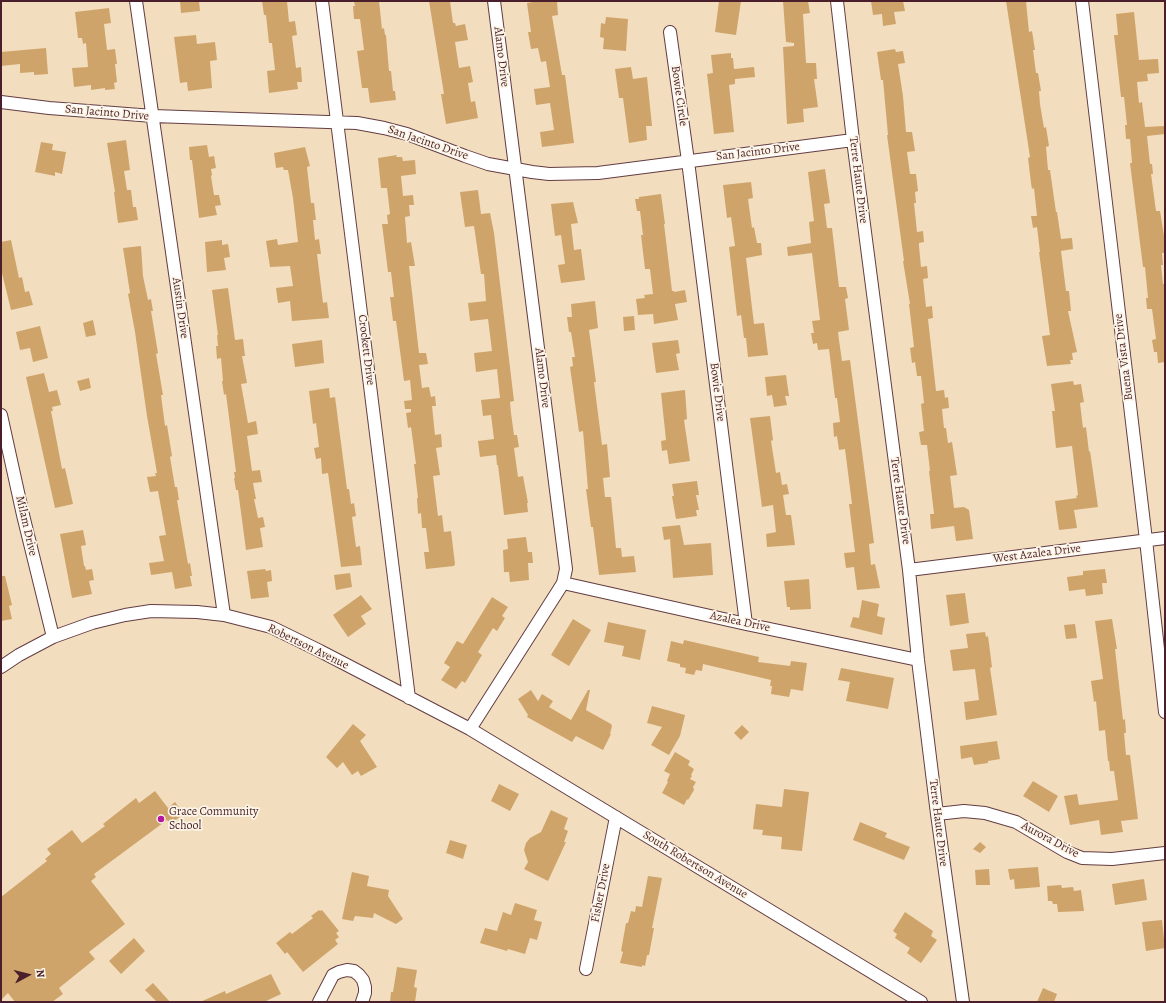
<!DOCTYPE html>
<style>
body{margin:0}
#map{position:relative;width:1166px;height:1003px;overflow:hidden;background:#f2debf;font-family:Alegreya,serif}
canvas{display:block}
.frame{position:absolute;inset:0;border:2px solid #4a1f2b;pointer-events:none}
.north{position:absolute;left:8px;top:955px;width:40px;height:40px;-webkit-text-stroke:3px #fcf5e5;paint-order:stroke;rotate:83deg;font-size:11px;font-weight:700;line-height:16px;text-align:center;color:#4a1f2b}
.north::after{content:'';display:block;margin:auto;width:14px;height:18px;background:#4a1f2b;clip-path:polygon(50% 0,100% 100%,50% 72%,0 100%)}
</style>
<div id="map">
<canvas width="1166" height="1003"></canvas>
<div class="frame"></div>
<div class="north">N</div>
</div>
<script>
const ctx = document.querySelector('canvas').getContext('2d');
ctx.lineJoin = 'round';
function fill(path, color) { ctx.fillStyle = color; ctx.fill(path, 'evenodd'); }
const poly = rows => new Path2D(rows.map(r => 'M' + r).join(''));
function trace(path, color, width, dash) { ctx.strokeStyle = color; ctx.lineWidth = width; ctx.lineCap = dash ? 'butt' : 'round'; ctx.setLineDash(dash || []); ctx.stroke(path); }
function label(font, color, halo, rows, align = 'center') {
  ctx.font = font + ' Alegreya,serif'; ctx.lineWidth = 3.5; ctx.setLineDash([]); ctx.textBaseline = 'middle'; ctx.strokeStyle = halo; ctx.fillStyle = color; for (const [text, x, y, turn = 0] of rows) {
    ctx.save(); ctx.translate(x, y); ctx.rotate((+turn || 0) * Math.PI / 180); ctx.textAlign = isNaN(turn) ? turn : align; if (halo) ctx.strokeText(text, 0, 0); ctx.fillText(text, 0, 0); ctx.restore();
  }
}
fill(poly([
 [180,1,199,1,200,11,181,13],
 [262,1,287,1,289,22,295,21,297,35,292,36,296,68,301,67,302,82,297,82,298,89,269,93,267,71,275,70,272,43,269,43,266,15,264,15],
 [354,1,379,1,382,29,384,28,385,35,386,35,389,71,391,71,393,91,395,91,396,100,370,103,368,88,362,88,357,51,364,50,360,19,354,19,353,6,355,6],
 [429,1,450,1,453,23,455,23,456,26,465,24,468,40,455,42,459,68,470,66,473,82,468,83,471,102,475,101,478,118,446,124,441,94,444,94],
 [539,1,557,1,558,15,552,16,562,75,565,75,574,143,542,147,540,132,554,130,550,103,536,105,534,89,550,87,546,61,541,62,538,48,531,49,528,32,531,32,527,3],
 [719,1,741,1,736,35,715,32],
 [783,1,808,1,810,13,803,14,806,63,816,63,817,79,814,79,818,107,803,109,804,122,787,124,783,47,794,46,794,43,786,42],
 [871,1,903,1,905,11,894,12,896,24,883,26,882,14,873,15],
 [1006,1,1026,1,1029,32,1032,31,1035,50,1033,50,1036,73,1038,73,1041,91,1039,91,1040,104,1044,128,1046,127,1049,146,1046,147,1048,170,1050,170,1056,212,1057,212,1061,239,1072,238,1073,249,1061,251,1066,291,1069,291,1071,311,1068,311,1077,352,1072,353,1073,360,1070,360,1071,364,1047,366,1042,336,1050,335,1039,252,1040,252,1037,227,1033,228,1031,216,1037,216,1034,188,1032,189,1031,183,1028,158,1030,157],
 [109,8,111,23,104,24,107,50,115,49,117,64,115,64,117,82,114,83,115,89,105,90,105,88,91,90,91,85,74,87,72,68,88,67,86,43,83,44,82,38,78,38,75,12],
 [1134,12,1139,60,1158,59,1159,73,1147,74,1148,81,1137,82,1139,103,1142,102,1145,127,1165,126,1165,134,1147,136,1150,164,1152,164,1153,174,1151,174,1156,211,1160,211,1165,242,1165,253,1162,253,1163,265,1161,265,1163,284,1165,284,1165,362,1158,363,1157,352,1154,352,1152,340,1156,339,1152,309,1147,309,1146,298,1148,298,1145,267,1143,267,1130,163,1132,163,1130,139,1126,139,1125,125,1127,125,1124,97,1121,97,1114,35,1118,35,1116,14],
 [606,17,628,19,626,51,603,49,604,38,600,37,601,23,605,24],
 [196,35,197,44,215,42,217,60,210,61,212,88,188,91,187,82,180,83,174,37],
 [46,48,48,74,34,75,34,72,20,73,20,64,1,66,1,52],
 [895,49,896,52,903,51,905,63,898,64,903,96,906,132,912,132,915,151,907,152,910,174,916,174,918,191,915,192,916,203,914,203,917,232,923,231,924,242,919,243,919,246,921,267,927,266,928,278,923,279,926,307,932,306,933,318,928,319,936,391,944,390,945,398,948,397,949,408,942,409,944,428,946,428,948,443,952,442,957,475,950,476,954,508,964,507,969,510,973,539,956,541,954,526,931,529,930,514,934,514,929,471,930,471,927,445,921,445,919,432,924,431,921,404,924,403,921,376,917,376,915,362,912,363,910,348,914,347,909,304,910,304,903,261,904,261,887,135,888,135,883,80,881,80,877,52],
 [731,53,731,58,733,58,734,69,754,67,755,77,735,79,735,84,729,85,734,132,714,134,707,74,713,73,711,55],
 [631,67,633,79,647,77,652,126,646,126,647,140,629,143,623,98,619,98,615,69],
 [126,140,130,170,124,171,127,190,131,190,133,207,136,207,138,220,118,223,114,192,115,192,107,143],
 [41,142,53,144,52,150,66,152,62,174,55,172,55,176,35,172],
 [207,145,209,157,214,156,216,168,211,169,212,175,211,176,214,195,219,195,221,205,215,206,217,215,199,218,192,160,190,160,189,147],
 [305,147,310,166,307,167,311,203,314,203,316,220,313,220,315,240,319,239,321,254,317,254,323,303,327,302,329,318,292,321,290,301,278,303,276,288,293,286,290,266,270,267,266,241,277,239,278,245,298,242,293,198,288,170,284,170,283,167,276,168,274,153],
 [397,155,396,157,402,157,403,161,415,160,416,174,401,176,403,196,413,195,414,205,409,205,410,216,405,217,407,243,411,242,415,266,409,266,419,353,426,353,428,364,419,365,422,388,429,387,431,397,435,396,436,406,432,406,435,435,441,434,442,447,436,448,440,475,433,476,438,516,442,515,444,532,451,531,455,564,454,566,426,569,424,552,429,552,426,528,422,528,421,513,418,514,417,498,418,498,414,464,416,464,411,427,408,428,406,413,411,412,411,409,405,409,404,401,412,400,410,380,404,381,396,321,393,321,390,297,394,297,391,272,388,272,382,224,388,224,387,215,390,214,387,188,381,188,378,158],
 [825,169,830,203,824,204,827,228,832,228,839,287,846,287,848,298,845,299,849,330,838,332,839,340,842,361,850,360,874,543,869,544,871,565,875,564,880,588,857,590,854,567,846,568,844,553,855,552,849,504,852,504,845,449,839,450,837,436,834,437,833,423,840,422,837,398,835,398,829,349,818,350,817,343,813,344,811,333,814,333,812,321,820,320,812,253,788,256,787,247,811,243,809,222,814,221,808,172],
 [751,182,753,198,748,199,752,228,754,227,757,243,761,243,762,255,746,258,754,324,764,323,768,355,748,357,746,338,744,338,741,315,737,316,729,247,735,246,731,217,727,218,723,185],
 [478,190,481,214,490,213,494,233,514,401,510,402,511,413,514,435,517,435,519,447,514,448,518,477,523,476,528,503,527,503,528,512,504,515,498,465,497,465,496,455,480,457,478,441,494,439,491,415,483,416,481,400,500,398,497,369,476,372,474,353,492,351,488,319,470,321,468,303,486,301,484,274,481,274,474,226,465,227,460,192],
 [661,194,665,224,664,224,672,291,674,291,674,292,685,290,687,302,675,304,678,320,654,324,653,314,638,315,636,299,645,298,644,295,653,294,650,269,645,269,641,235,643,235,640,211,637,211,635,199,639,199,639,197],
 [573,202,578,223,571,224,574,250,581,249,585,280,561,283,558,265,565,264,561,235,555,236,551,204],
 [11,240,19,278,22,277,25,292,29,291,33,305,11,310,1,269,1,242],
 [222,240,222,245,228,244,230,257,224,258,226,270,207,272,205,242],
 [141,246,143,276,148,300,151,299,153,311,151,311,158,353,156,354,163,395,161,395,165,426,167,425,172,456,170,457,175,487,177,487,179,500,177,500,188,564,190,563,192,576,190,576,192,586,175,589,172,572,151,575,149,563,164,561,159,536,166,535,158,491,150,492,147,477,156,476,155,473,157,473,147,416,135,332,128,294,130,293,123,248],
 [228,288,235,340,243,339,245,356,242,356,247,383,241,384,248,423,256,421,258,434,247,436,252,471,260,470,262,482,253,483,256,499,254,499,258,518,263,517,265,527,260,528,263,547,246,550,238,490,236,490,234,478,235,478,234,472,236,472,226,394,224,395,222,381,223,381,221,358,217,359,216,346,218,346,217,335,218,335,212,290],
 [595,301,598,328,589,330,596,382,594,382,602,445,607,444,610,477,603,478,605,497,611,497,616,548,621,548,622,557,634,556,636,572,599,575,593,527,591,527,586,489,588,489,583,431,579,432,570,367,573,366,572,357,575,357,571,332,569,332,567,317,572,317,571,304],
 [634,316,635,330,624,331,623,317],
 [93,320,96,335,86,337,83,323],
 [40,326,48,358,33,362,30,348,20,350,16,332],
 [322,340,324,363,295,367,292,344],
 [678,340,680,353,676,354,679,370,656,373,652,343],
 [44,373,49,392,57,390,61,405,52,407,53,411,51,411,62,469,65,468,73,504,55,508,26,377],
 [786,375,789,396,785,396,787,405,774,407,772,395,767,396,765,377],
 [89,378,91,388,80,391,77,381],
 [1073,381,1074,385,1081,384,1084,402,1080,403,1083,428,1086,427,1089,452,1090,451,1098,507,1074,510,1077,528,1059,530,1055,501,1077,498,1076,496,1078,495,1072,446,1056,448,1052,411,1055,411,1051,384],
 [329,388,330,398,335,397,347,489,349,489,351,504,354,503,356,516,352,517,356,547,360,546,362,565,341,567,328,473,322,474,321,458,316,459,314,448,319,447,316,423,313,424,309,391],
 [685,390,687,419,684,420,690,461,669,464,667,450,662,451,661,441,666,440,661,393],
 [770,416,773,440,771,441,776,473,780,472,782,485,787,484,789,494,783,495,786,515,791,515,795,545,767,547,766,534,776,532,773,505,762,507,750,418],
 [697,481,699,495,696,495,699,510,696,510,697,516,676,519,672,496,674,496,672,484],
 [680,525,684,545,711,543,713,575,673,578,670,539,664,540,662,527],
 [83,530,86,545,81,546,84,566,85,566,86,570,92,569,94,580,89,581,92,594,72,598,60,534],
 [526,537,528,552,532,552,533,563,528,563,529,580,510,582,509,572,504,572,503,550,508,549,507,539],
 [265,569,266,571,271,570,272,581,267,582,269,597,251,599,247,571],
 [1105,569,1107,583,1102,583,1103,594,1086,596,1085,589,1069,591,1067,577,1083,575,1083,571],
 [350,573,352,587,336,590,334,575],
 [1,576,5,576,12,605,9,606,12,619,1,621],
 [809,579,811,609,790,610,790,607,787,607,784,581],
 [965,593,969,623,950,626,946,595],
 [361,595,372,609,361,616,366,624,348,637,333,615],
 [492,597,508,607,502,616,505,618,497,631,493,628,478,652,482,655,465,683,462,681,456,689,441,680,450,667,444,663,457,641,463,644],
 [862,600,879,604,877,616,885,618,882,635,850,627,853,617,859,618],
 [573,619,591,630,569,666,551,655],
 [1112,619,1117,649,1115,649,1123,720,1125,719,1126,733,1124,733,1126,755,1130,755,1138,819,1121,821,1123,832,1101,835,1099,820,1070,825,1064,796,1077,794,1079,805,1118,800,1114,771,1110,771,1109,761,1108,761,1105,730,1099,731,1096,701,1094,702,1091,681,1103,679,1095,621],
 [608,622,646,630,640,660,622,656,624,646,604,642],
 [1075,624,1077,638,1066,639,1064,625],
 [985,632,986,637,988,636,992,667,990,668,997,715,966,720,964,702,979,700,975,669,953,671,950,650,968,648,966,634],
 [684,640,759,657,758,662,790,666,791,661,807,663,803,691,791,689,789,697,771,694,772,686,770,686,771,680,703,664,702,671,696,670,694,675,685,673,686,668,680,667,680,664,667,661,671,641,683,644],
 [841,668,894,678,888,709,846,701,850,682,838,680],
 [531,690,538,701,542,694,553,701,549,707,571,720,588,690,590,690,586,710,611,724,612,726,610,734,611,734,603,750,576,736,572,742,527,717,528,715,518,699],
 [652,706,685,715,680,736,669,755,651,745,662,727,647,723],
 [353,724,366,735,360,741,377,767,361,776,358,771,352,775,343,762,337,768,326,757],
 [742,725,749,732,741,740,734,733],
 [997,741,1000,759,988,761,988,763,974,765,972,757,961,759,960,746],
 [675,752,690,761,688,765,694,769,691,775,692,776,690,779,696,782,693,787,694,790,688,800,687,799,684,805,662,793,668,782,667,781,670,774,664,771],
 [1033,781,1058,796,1049,812,1023,796],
 [499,784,519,794,510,811,491,801],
 [784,789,809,792,802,851,781,849,782,837,762,835,763,830,753,829,756,804,782,807],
 [155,791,168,808,175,802,184,814,170,824,167,820,94,874,96,877,91,881,125,924,89,952,95,959,59,988,63,994,52,1002,15,1002,8,993,1,1000,1,897,47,861,45,859,51,854,47,849,72,830,82,843,105,826,103,824,136,798,139,803],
 [551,810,568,818,564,829,568,831,564,842,566,842,548,881,524,869,528,862,524,850,526,843,530,838,541,832],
 [860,822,887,833,885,837,910,847,904,860,853,840],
 [450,840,467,845,463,859,446,853],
 [980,842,986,847,980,853,973,849],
 [1038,867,1040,887,1015,889,1014,879,1010,880,1008,869],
 [989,869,990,885,976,885,975,870],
 [352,872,369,876,367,886,389,890,388,896,403,919,396,924,374,913,373,918,355,916,353,921,342,919],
 [648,876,662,878,652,928,654,928,649,955,647,955,645,966,642,965,642,967,620,963,623,952,621,951,626,923,628,923,631,911,635,912,636,906,642,907],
 [1144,879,1147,900,1115,905,1112,884],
 [1061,885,1062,888,1073,887,1074,891,1081,890,1084,911,1058,912,1057,904,1053,904,1052,901,1048,901,1047,886],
 [515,903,537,910,534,920,542,922,537,940,530,938,525,954,508,949,507,951,480,943,485,928,497,931,503,912,511,915],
 [319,910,320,911,322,910,339,931,336,933,339,937,335,940,338,944,303,972,287,952,285,954,276,943,290,932,292,934,313,918,311,916],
 [905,912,933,931,931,936,937,940,921,963,907,953,910,948,895,938,897,934,893,931],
 [1162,920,1165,948,1146,951,1142,922],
 [134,938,145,951,121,974,109,961],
 [397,967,417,970,414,987,417,988,415,1002,390,1002,391,992,393,992],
 [271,974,281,994,264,1002,200,1002,225,991,226,994],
 [153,983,170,1002,157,1002,145,990],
 [1043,988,1057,994,1054,1002,1037,1002]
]), '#cfa46a');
const minor = poly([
 [136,1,224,615],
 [322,1,409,698],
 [837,1,853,140,909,570,918,660,937,814,963,1002],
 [1082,1,1146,540,1165,712],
 [670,32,688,161,746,624],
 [1,102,49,108,153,116,357,123,384,128,407,134,465,156,488,164,532,172,549,174,598,173,853,140],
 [1,415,23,515,53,637],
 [909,570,1165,538],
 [563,583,746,624,918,660],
 [1,667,19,655,53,637,92,623,125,615,151,611,197,612,224,615,271,627,320,651,470,729,921,1002],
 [470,729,558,591,563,583,566,569,494,1],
 [937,814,964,811,985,813,1016,822,1067,852,1082,858,1112,859,1165,853],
 [586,969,616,817],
 [319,1002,333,975,339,972,347,970,354,971,359,975,363,980,365,987,365,993,362,1002]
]);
trace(minor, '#633c41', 14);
trace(minor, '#fff', 12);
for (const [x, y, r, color] of [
 [161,819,4,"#b5179e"]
]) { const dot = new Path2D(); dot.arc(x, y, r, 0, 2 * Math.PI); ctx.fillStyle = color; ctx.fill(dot); trace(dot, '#fcf5e5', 1.5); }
label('12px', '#4a1f2b', '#fcf5e5', [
 ["Alamo Drive",501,57,83],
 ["Bowie Circle",679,96,82],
 ["San Jacinto Drive",107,113,5],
 ["San Jacinto Drive",428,143,19],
 ["San Jacinto Drive",758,152,-7],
 ["Terre Haute Drive",858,180,83],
 ["Austin Drive",180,308,82],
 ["Crockett Drive",366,350,83],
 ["Buena Vista Drive",1124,357,-97],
 ["Alamo Drive",542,378,83],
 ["Bowie Drive",717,392,83],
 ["Terre Haute Drive",900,501,82],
 ["Milam Drive",26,526,77],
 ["West Azalea Drive",1037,554,-7],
 ["Azalea Drive",740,622,12],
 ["Robertson Avenue",308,647,26],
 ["Terre Haute Drive",938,823,83],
 ["Aurora Drive",1050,840,28],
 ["South Robertson Avenue",695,865,31],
 ["Fisher Drive",601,893,-79]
]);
label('12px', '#4a1f2b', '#fcf5e5', [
 ["Grace Community",169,812],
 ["School",169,826]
], 'left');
</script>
